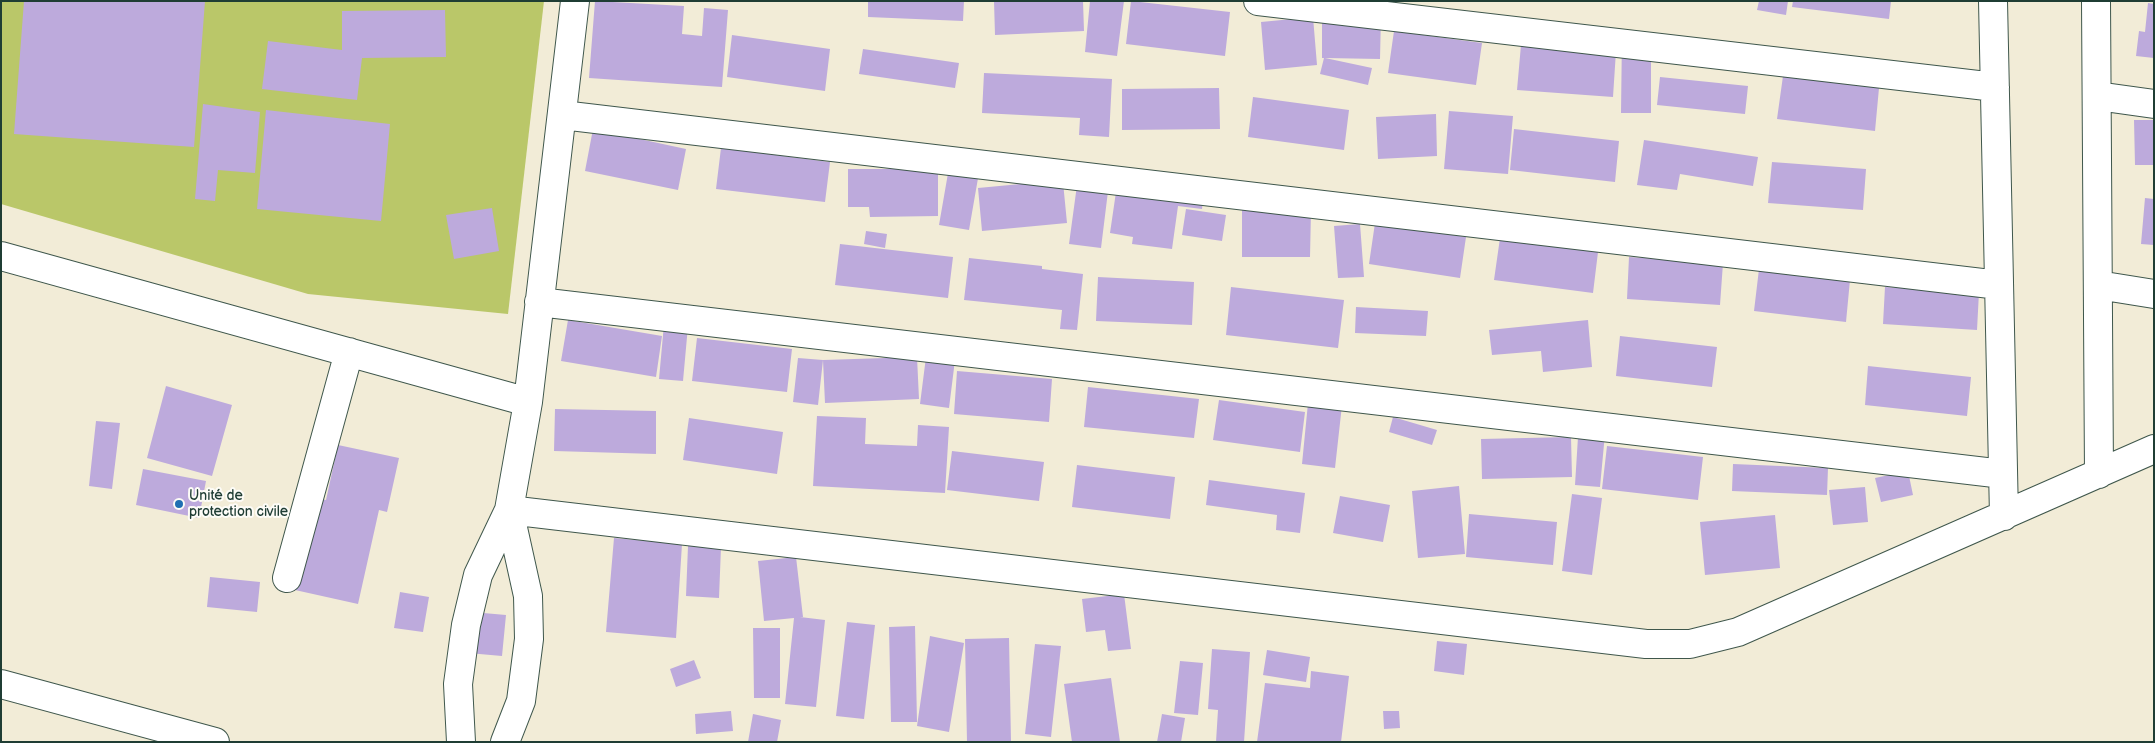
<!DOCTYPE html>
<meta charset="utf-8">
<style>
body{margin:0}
#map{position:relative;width:2155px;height:743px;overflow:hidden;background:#f2ecd7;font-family:"Balsamiq Sans",sans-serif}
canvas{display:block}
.frame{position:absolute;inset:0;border:2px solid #1f3d34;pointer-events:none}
</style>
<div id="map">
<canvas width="2155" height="743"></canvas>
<div class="frame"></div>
</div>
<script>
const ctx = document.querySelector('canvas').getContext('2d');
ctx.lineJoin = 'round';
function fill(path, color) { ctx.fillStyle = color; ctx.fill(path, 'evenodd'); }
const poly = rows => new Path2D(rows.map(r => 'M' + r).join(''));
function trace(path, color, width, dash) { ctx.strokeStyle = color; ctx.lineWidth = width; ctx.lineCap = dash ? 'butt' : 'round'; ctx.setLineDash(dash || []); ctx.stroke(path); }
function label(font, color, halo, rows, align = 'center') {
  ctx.font = font + ' "Balsamiq Sans",sans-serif'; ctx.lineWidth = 4; ctx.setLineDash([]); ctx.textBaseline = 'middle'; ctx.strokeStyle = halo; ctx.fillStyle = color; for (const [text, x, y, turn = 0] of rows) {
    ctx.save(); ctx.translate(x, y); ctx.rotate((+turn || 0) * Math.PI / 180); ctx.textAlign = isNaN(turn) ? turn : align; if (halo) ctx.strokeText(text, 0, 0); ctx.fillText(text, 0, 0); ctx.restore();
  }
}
fill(poly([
 [1,1,544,1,508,314,308,294,1,204]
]), '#bac769');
fill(poly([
 [24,1,205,1,194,147,14,134],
 [595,1,684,6,682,34,702,36,704,8,728,10,722,87,589,78],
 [868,1,964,1,963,21,868,17],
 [994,1,1083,1,1084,31,995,35],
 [1090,1,1124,1,1117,56,1085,52],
 [1131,1,1230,12,1225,56,1126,44],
 [1759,1,1788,1,1786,15,1757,10],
 [1793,1,1891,1,1889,19,1792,7],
 [2148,3,2154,4,2154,58,2136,56,2139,31,2145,32],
 [445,10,446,57,362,58,357,100,262,89,268,41,342,50,342,11],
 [1322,13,1381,14,1380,59,1325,58,1372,68,1368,85,1320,74,1324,58,1322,58],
 [1313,17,1317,65,1265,70,1261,22],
 [1394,31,1482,43,1476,85,1388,73],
 [1622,34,1651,34,1651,113,1621,113],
 [732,35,830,49,825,91,727,77],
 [1521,45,1616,51,1613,97,1517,90],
 [863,49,959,63,955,88,859,74],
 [984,73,1112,79,1109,137,1079,135,1080,118,982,113],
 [1783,76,1879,88,1875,131,1777,119],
 [1660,77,1748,86,1745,114,1657,105],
 [1219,88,1220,129,1122,130,1122,89],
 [1253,97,1349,110,1344,150,1248,137],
 [203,104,260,112,255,173,218,170,215,201,195,199],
 [266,110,390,124,381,221,257,209],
 [1449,111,1513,116,1508,174,1444,169],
 [1436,114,1437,156,1378,159,1376,117],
 [2134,120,2154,120,2154,165,2135,165],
 [593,129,686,149,678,190,585,171],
 [1514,129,1619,141,1615,182,1510,170],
 [1644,140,1758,157,1753,186,1680,174,1677,190,1637,185],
 [721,148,830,162,825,202,716,189],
 [951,156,981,161,969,230,939,225],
 [1772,162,1866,169,1863,210,1768,203],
 [1080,163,1111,167,1101,248,1069,244],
 [848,169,938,169,938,216,870,217,869,207,848,207],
 [1062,172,1067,223,982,231,978,188,1042,182],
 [1180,190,1204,193,1202,209,1178,206,1172,249,1132,244,1133,237,1110,233,1116,192,1179,202],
 [2145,198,2154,199,2154,245,2141,244],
 [492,208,499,251,454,259,446,215],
 [1186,209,1226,215,1222,241,1182,235],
 [1242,209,1311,210,1310,257,1242,257],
 [1375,223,1466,237,1460,278,1369,264],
 [1360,224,1364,277,1338,278,1334,226],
 [866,231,887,234,885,248,864,244],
 [1500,238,1598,252,1593,293,1494,280],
 [840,244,953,257,948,298,835,285],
 [1629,257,1723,263,1720,305,1627,299],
 [969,258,1042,266,1042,269,1083,274,1077,330,1060,329,1062,310,964,300],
 [1759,269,1850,280,1846,322,1754,311],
 [1098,277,1194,282,1192,325,1096,321],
 [1231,287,1344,300,1338,348,1226,335],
 [1885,287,1979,292,1977,330,1883,324],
 [1356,307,1428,311,1426,336,1355,333],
 [568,320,662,336,656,377,561,361],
 [1588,320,1592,367,1543,372,1541,351,1492,355,1489,330],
 [664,324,688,326,683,381,659,379],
 [1620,336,1717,347,1712,387,1616,376],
 [697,338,792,349,787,392,692,381],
 [917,357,919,399,825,403,823,360],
 [926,357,955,360,949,408,920,404],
 [798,358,823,360,818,405,793,402],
 [1868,366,1971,377,1967,416,1865,405],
 [957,371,1052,379,1049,422,954,414],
 [166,386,232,405,212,476,147,458],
 [1088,387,1199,399,1194,438,1084,427],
 [1309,393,1343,396,1335,468,1302,464],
 [1219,400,1305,412,1300,452,1213,440],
 [555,409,656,411,656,454,554,451],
 [817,416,866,418,865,444,917,446,918,425,949,427,945,493,813,486],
 [1393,417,1437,430,1432,445,1389,432],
 [689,418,783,432,777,474,683,460],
 [96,421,120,423,112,489,89,486],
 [1579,421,1606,423,1600,487,1575,485],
 [1571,437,1572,477,1482,479,1481,439],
 [338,445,399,458,387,512,379,510,358,604,295,590,315,498,326,500],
 [1607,446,1703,457,1698,500,1602,489],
 [952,451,1044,462,1039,501,947,490],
 [1733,464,1828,468,1827,495,1732,491],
 [1077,465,1175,477,1170,519,1072,507],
 [143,469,206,481,199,518,136,505],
 [1908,471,1913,495,1881,502,1875,478],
 [1209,480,1305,493,1300,533,1276,530,1277,515,1206,505],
 [1459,486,1465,554,1418,558,1412,491],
 [1865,487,1868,522,1833,525,1829,490],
 [1572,494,1602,498,1592,575,1562,571],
 [1340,496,1390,505,1383,542,1333,533],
 [1469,514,1557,522,1553,565,1466,557],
 [1775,515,1780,568,1705,575,1700,522],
 [614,538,682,544,676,638,606,632],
 [688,546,721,547,719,598,686,596],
 [796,557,803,617,800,617,825,620,816,707,785,704,794,618,764,621,758,561],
 [210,577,260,582,257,612,207,607],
 [400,592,429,597,423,632,394,628],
 [1124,594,1131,649,1108,651,1105,630,1086,632,1082,599],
 [472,612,506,615,502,656,468,653],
 [847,622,875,625,864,719,836,716],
 [915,626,917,722,891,722,889,627],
 [753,628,780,628,780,698,754,698],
 [930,636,964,643,949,732,917,726],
 [1009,638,1011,742,967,742,965,639],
 [1437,641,1467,644,1464,675,1434,671],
 [1035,644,1061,646,1051,737,1025,734],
 [1212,649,1250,652,1244,742,1216,742,1218,710,1208,709],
 [1267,650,1310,657,1306,682,1263,675],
 [694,660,701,678,676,687,670,669],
 [1180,661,1203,663,1198,715,1174,713],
 [1311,671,1349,676,1341,742,1257,742,1265,683,1310,688],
 [1111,678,1120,742,1072,742,1064,684],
 [731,711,733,731,696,734,695,714],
 [1383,711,1399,711,1400,728,1384,729],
 [753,714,781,720,777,742,748,742],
 [1162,714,1185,718,1181,742,1157,742]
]), '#bdaadc');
const minor = poly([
 [1258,1,1995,87],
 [1993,1,2004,516],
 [2096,1,2099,474],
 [2097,96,2154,104],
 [562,115,1999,285],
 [1,256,528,402],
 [2098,285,2154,294],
 [539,302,2003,474],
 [509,510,1646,644,1690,644,1738,632,2154,449],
 [287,578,349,352],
 [1,684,215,742],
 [461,742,458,684,466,625,478,575,509,510,528,402,575,1],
 [505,742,521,701,529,639,528,596,509,510]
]);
trace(minor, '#3f574c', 30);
trace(minor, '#fff', 28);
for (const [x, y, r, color] of [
 [179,504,5,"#1f6fb2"]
]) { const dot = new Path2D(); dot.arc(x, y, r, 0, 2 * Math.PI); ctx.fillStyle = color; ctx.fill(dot); trace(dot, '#fdfcf7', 2); }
label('14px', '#1f3d34', '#fdfcf7', [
 ["Unité de",189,496],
 ["protection civile",189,512]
], 'left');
</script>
